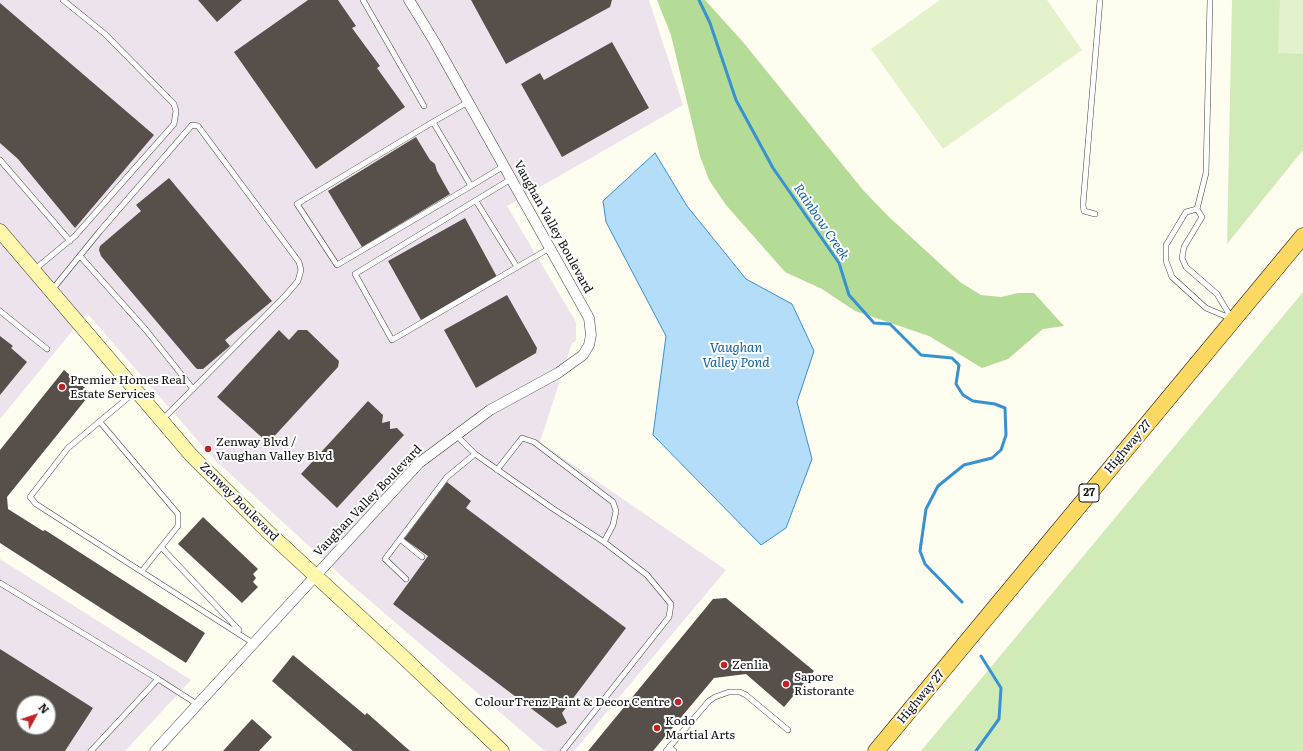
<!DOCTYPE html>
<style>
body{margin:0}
#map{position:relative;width:1303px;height:751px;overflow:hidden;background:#fffcf0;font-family:Literata,serif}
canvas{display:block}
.north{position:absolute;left:16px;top:695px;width:40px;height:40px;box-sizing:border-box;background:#fff;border:1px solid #9f9f9f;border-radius:50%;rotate:50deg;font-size:11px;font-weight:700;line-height:16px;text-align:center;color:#0e0e0e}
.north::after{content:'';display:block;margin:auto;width:14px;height:18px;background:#c22227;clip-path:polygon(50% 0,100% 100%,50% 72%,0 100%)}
</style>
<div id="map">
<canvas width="1303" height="751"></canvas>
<div class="north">N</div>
</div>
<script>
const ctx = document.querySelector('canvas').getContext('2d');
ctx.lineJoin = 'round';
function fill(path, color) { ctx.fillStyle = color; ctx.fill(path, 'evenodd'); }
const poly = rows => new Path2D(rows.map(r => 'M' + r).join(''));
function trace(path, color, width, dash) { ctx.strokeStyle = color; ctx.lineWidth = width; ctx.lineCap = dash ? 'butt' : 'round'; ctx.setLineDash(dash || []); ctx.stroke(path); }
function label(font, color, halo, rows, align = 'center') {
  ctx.font = font + ' Literata,serif'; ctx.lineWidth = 4; ctx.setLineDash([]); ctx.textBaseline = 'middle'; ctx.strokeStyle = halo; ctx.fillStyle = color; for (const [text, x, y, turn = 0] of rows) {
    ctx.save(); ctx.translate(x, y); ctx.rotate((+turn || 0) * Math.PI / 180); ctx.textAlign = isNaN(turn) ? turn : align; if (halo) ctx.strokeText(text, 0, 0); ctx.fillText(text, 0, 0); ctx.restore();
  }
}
fill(poly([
 [0,0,649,0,683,105,507,206,576,322,576,341,572,343,540,442,726,570,574,751,545,751,347,581,213,458,87,313,0,419],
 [0,559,191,680,125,751,0,751],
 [24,703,48,703,48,727,24,727]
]), '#ece3ed');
fill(poly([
 [1232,0,1303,0,1303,150,1227,244],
 [1303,292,1303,751,921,751]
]), '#d1ebb8');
fill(poly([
 [657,0,705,0,743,42,863,190,888,216,960,282,981,295,1001,297,1018,293,1034,293,1064,326,1043,329,1008,359,982,368,929,336,855,311,822,289,785,272,726,205,709,180,700,156,671,35]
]), '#b5dc97');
fill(poly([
 [940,0,1047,0,1082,50,943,149,871,49],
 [1280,0,1303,0,1303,54,1278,53]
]), '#e3f2ca');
const water = poly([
 [655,153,687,206,746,279,792,304,814,351,797,402,812,459,786,528,761,545,653,435,666,336,606,222,603,201,655,153]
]);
fill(water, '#b3ddf8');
trace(water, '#3891d1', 1);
trace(poly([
 [699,0,710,23,736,100,773,168,839,263,849,295,874,323,890,324,921,355,952,358,959,365,956,384,963,395,973,401,995,404,1005,408,1006,435,1001,450,992,458,964,465,938,486,926,509,920,551,925,564,962,602],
 [976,751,999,719,1001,688,981,656]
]), '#3891d1', 3);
fill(poly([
 [198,0,242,0,217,22],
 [308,0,338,0,356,26,352,28,380,66,377,68,405,107,316,169,234,52],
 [471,0,612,0,610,7,506,64],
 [0,3,154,135,75,228,18,159,0,143],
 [612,42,649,108,562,157,521,84,540,73,544,80],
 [416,137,430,160,435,164,437,171,450,194,362,247,328,191],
 [169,178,272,301,225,340,230,346,203,369,197,369,195,367,101,256,99,250,100,246,141,211,136,205],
 [465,218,497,277,421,320,388,261],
 [507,295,537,348,536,353,476,388,444,330],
 [279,330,289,340,298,330,307,330,339,361,338,367,268,443,217,397],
 [0,336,13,346,11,348,27,362,0,395],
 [64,370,91,393,7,497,8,509,43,531,45,530,205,633,186,663,0,543,0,450],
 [368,401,383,415,382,423,390,421,390,429,397,428,404,435,337,508,301,474],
 [447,482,471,501,466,508,626,628,562,713,567,723,557,728,393,604,428,556,404,539],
 [203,517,258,569,253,574,256,578,253,582,258,587,242,603,178,544],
 [726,598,814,671,784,707,746,674,714,678,653,751,588,751,713,599],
 [0,649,93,708,65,751,0,751],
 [24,703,48,703,48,727,24,727],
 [293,655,365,715,367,713,410,751,353,751,272,681],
 [252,719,272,737,259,751,223,751]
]), '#57504a');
const lane = poly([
 [363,0,424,106],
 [1210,0,1206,173,1197,209,1202,217,1184,247,1182,258,1186,267,1217,294,1232,319],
 [468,102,433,122,471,186,504,166],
 [433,122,297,204,337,265,471,186],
 [0,160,70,241],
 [511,179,355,274,392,340,550,248],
 [476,201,517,267],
 [1197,209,1186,212,1166,245,1166,261,1172,277,1206,308,1232,319],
 [1095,214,1084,211,1083,205,1100,0],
 [80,256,146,330,193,389],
 [34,270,75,236,174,124,176,111,174,104,105,34,63,0],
 [52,290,100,231,192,125,198,126,299,262,301,270,298,281,286,295,163,419],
 [0,311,47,349],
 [136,391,68,448,30,497,36,504,253,643],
 [100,422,178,514,178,526,142,571],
 [456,435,475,454,552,508,604,542,647,575,671,604,669,617,563,751],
 [497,470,522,438,534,442,613,502,616,511,613,525,604,542],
 [400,539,422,557],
 [162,548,239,630],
 [406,579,385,559,447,477,475,454],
 [0,583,158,679],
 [669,747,674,751],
 [91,751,158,679,197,704],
 [666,751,709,701,715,697,729,692,740,692,746,695,788,730]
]);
const street = poly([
 [155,751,419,463,490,410,558,373,583,355,589,345,591,335,589,318,434,41,409,0]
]);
const secondary = poly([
 [0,231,191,455,267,531,398,652,502,751]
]);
const primary = poly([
 [876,751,1303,236]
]);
trace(lane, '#414141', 6);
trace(street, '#414141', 11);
trace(secondary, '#303030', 15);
trace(primary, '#1f1f1f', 17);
trace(lane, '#fff', 5);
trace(street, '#fff', 10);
trace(secondary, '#fff7ab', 14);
trace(primary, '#fcd963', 16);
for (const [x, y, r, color] of [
 [62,387,4,"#c22227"],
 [208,449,4,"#c22227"],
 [724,665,4,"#c22227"],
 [786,684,4,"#c22227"],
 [678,702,4,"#c22227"],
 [657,728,4,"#c22227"]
]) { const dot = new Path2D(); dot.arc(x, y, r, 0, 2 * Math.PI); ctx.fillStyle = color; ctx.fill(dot); trace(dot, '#fff', 1.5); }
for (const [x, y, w] of [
 [1089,493,20]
]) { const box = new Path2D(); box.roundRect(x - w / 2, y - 9, w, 18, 3); ctx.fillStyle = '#fff'; ctx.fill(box); trace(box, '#0e0e0e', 1); }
label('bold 11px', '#0e0e0e', null, [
 ["27",1089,493]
]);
label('12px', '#0e0e0e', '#fff', [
 ["Vaughan Valley Boulevard",553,227,61],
 ["Highway 27",1128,447,-50],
 ["Vaughan Valley Boulevard",368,501,-46],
 ["Zenway Boulevard",239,502,45],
 ["Highway 27",921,697,-50]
]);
label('12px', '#0e0e0e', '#fff', [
 ["Premier Homes Real",70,380],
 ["Estate Services",70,394],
 ["Zenway Blvd /",216,442],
 ["Vaughan Valley Blvd",216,456],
 ["Zenlia",732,665],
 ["Sapore",794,677],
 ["Ristorante",794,691],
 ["ColourTrenz Paint & Decor Centre",670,702,"right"],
 ["Kodo",665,721],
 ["Martial Arts",665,735]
], 'left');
label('italic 13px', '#1462a4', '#fff', [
 ["Rainbow Creek",821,222,56],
 ["Vaughan",736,348],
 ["Valley Pond",736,363]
]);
</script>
